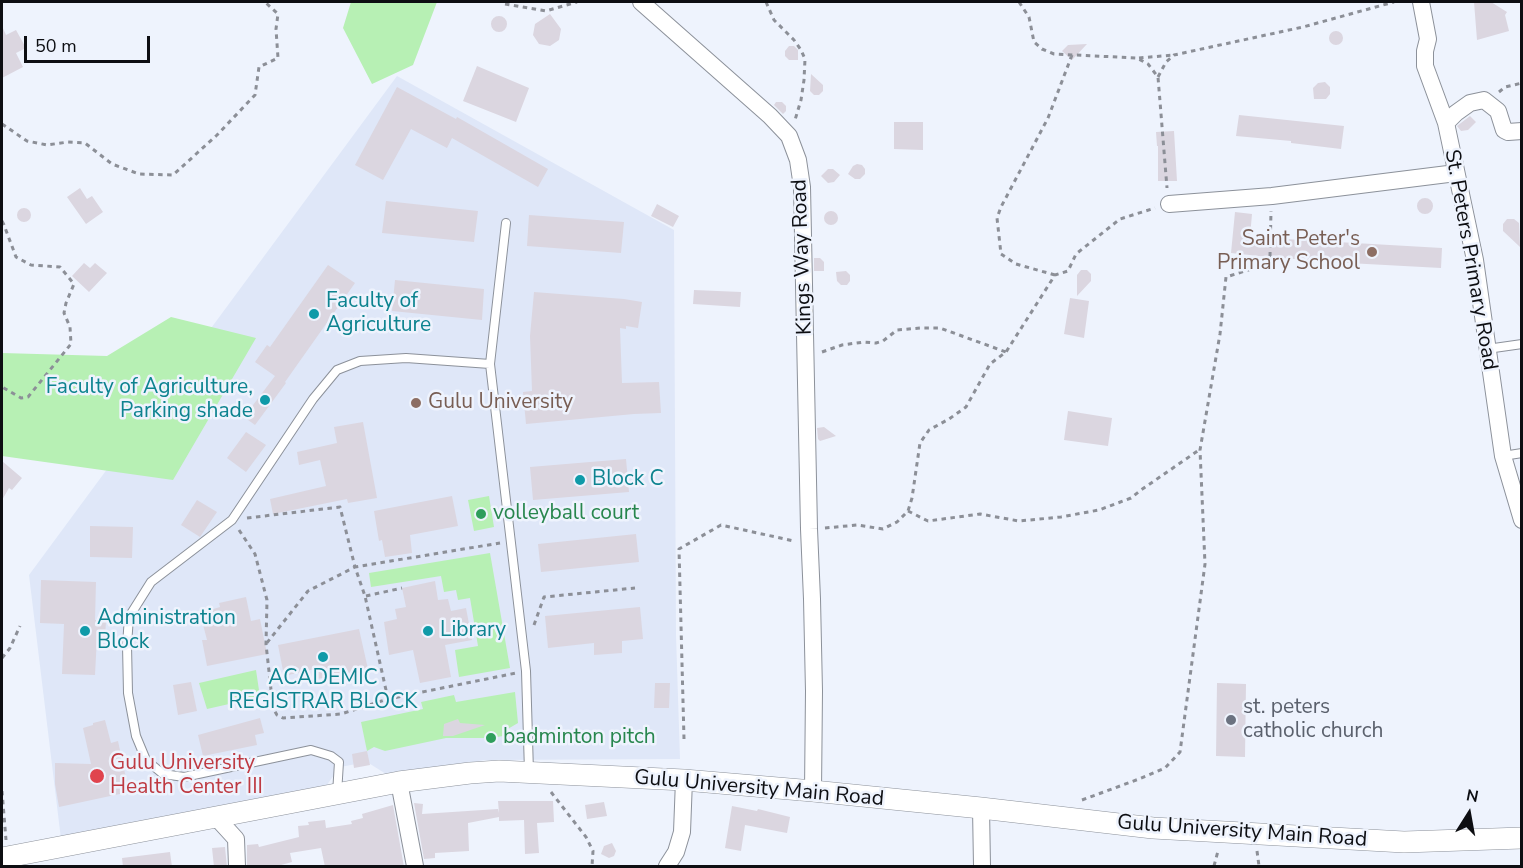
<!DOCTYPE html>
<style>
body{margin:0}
#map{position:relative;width:1523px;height:868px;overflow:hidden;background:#eef3fd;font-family:"Nunito Sans",sans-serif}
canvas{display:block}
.frame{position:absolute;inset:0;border:3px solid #0d0e12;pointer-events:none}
.north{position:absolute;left:1439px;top:784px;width:60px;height:60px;-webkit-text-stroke:4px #eef3fd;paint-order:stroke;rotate:11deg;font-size:16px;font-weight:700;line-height:24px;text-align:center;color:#0d0e12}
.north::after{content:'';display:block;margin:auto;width:21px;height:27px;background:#0d0e12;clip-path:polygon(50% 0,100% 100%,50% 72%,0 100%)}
.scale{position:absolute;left:24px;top:36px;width:126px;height:27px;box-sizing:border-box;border:3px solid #0d0e12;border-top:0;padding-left:8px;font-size:18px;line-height:21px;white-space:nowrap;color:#0d0e12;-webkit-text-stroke:4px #eef3fd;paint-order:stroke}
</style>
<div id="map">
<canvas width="1523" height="868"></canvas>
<div class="frame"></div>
<div class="north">N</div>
<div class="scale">50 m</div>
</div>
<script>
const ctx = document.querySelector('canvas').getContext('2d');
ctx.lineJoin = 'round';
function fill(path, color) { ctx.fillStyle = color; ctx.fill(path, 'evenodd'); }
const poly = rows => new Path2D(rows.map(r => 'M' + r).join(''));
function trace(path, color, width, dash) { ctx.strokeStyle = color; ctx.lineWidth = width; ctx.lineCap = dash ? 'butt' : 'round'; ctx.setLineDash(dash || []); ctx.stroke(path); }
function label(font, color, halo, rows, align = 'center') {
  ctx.font = font + ' "Nunito Sans",sans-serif'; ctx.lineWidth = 5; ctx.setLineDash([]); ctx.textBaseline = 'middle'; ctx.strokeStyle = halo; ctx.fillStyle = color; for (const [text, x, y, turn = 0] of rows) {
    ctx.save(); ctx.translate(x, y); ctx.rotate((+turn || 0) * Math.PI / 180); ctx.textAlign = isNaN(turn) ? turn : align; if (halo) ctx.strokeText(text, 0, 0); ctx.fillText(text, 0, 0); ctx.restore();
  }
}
fill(poly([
 [397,76,674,230,676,635,680,759,485,760,386,774,367,762,340,767,326,786,61,839,29,575]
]), '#dfe7f8');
fill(poly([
 [351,2,437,2,413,65,372,84,343,28],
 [171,317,256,338,173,480,2,456,2,353,107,356],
 [489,496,494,527,474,531,468,500],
 [490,553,510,668,459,677,455,650,478,646,470,598,458,600,456,590,444,592,441,576,371,587,369,573],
 [256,670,260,697,207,709,199,683],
 [515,692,518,723,506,730,503,736,491,738,446,738,385,751,374,747,367,751,361,722,423,709,421,702,454,695,456,702]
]), '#b7f0b4');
fill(poly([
 [1474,2,1491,2,1507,12,1505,15,1509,31,1477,40],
 [550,14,561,29,559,40,550,46,539,44,533,35,535,24],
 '491 24a8 8 0 1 1 16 0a8 8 0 1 1-16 0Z',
 [2,26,6,35,16,30,26,48,16,53,23,67,2,78],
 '1329 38a7 7 0 1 1 14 0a7 7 0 1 1-14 0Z',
 [1087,44,1072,60,1062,51,1068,45],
 [789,46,794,46,798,50,798,60,789,60,785,56,785,51],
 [477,66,529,88,516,122,463,101],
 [811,74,823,85,823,91,819,95,814,95,810,91],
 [1325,82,1330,87,1330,94,1326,99,1314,99,1313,88,1318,83],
 [397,87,456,119,457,117,548,169,538,187,452,138,447,148,411,129,383,180,355,165],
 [776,102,782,102,786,106,786,111,783,114,774,105],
 [1239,115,1344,126,1341,149,1291,143,1291,141,1236,136],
 [1470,116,1476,122,1468,130,1461,131,1457,126],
 [894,122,923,122,923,150,894,149],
 [1174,131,1177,181,1158,181,1158,146,1157,146,1156,132],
 [857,164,862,165,865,169,865,174,860,179,855,179,848,174,853,166],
 [828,169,833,169,840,175,834,182,828,183,821,176],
 [80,188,87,199,92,196,103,212,86,224,67,197],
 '1417 206a8 8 0 1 1 16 0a8 8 0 1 1-16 0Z',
 [386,201,478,211,474,242,382,233],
 [657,204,679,216,673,227,651,216],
 '17 215a7 7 0 1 1 14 0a7 7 0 1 1-14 0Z',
 '824 218a7 7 0 1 1 14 0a7 7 0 1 1-14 0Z',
 [1235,212,1252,214,1250,237,1442,248,1441,268,1348,263,1268,257,1231,253],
 [529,215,624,222,621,253,527,246],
 [1507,219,1514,219,1519,223,1520,247,1503,231,1503,224],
 [814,258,820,258,824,262,824,271,814,271],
 [84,263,90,268,95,263,107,273,89,292,72,276],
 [328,265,355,283,285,382,286,383,255,425,244,417,275,376,255,362,267,345,270,347],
 [1081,270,1087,270,1091,274,1091,281,1077,296,1077,275],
 [846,271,850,275,850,281,847,285,841,285,837,281,836,272],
 [395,280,484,289,482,320,392,311],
 [694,290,741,292,740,307,693,304],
 [534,292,624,299,642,302,638,328,626,326,626,329,620,328,622,383,659,382,661,413,634,414,526,424,523,392,532,391,530,336],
 [1070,298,1089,301,1084,338,1064,334],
 [1068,411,1112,418,1108,446,1064,440],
 [363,422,377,498,348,503,347,499,273,514,270,499,326,486,320,460,299,465,297,452,337,443,334,427],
 [824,427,836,436,820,441,818,439,817,428],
 [246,432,266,445,246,472,227,458],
 [626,459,629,492,533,500,530,467],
 [2,461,22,478,12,490,9,488,2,500],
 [452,496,458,526,410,535,412,553,385,557,382,540,379,541,374,511],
 [197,500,217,512,200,537,181,525],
 [90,526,133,527,132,558,90,557],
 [636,534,639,562,541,572,538,544],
 [41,580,96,582,95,620,106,621,105,637,97,637,95,675,62,674,64,624,40,623],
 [435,581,438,600,448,599,451,611,466,608,472,640,445,645,451,677,420,683,413,650,389,655,384,622,397,619,395,609,406,607,402,588],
 [246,597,251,621,260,619,267,654,207,666,202,640,207,640,200,613,220,607,219,603],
 [640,607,643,639,622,641,622,653,594,655,594,643,548,648,545,616],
 [359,629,368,669,317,679,315,669,284,676,278,645],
 [191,682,197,711,178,715,173,685],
 [655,683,670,683,669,708,654,708],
 [1217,683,1246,684,1245,757,1216,756],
 [260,718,264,733,255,735,257,745,203,756,198,735],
 [458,719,460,723,485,725,453,736,443,736,444,724],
 [105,720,111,743,118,741,129,792,59,807,55,784,55,763,91,764,83,728,93,725,93,723],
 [367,751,370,765,354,768,352,754],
 [498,801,553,801,554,822,537,823,539,853,525,854,524,820,499,821,499,817,468,823,469,851,435,853,435,858,424,859,414,803,423,804,422,814,498,809,499,813],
 [604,802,607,816,587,819,585,805],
 [393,805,404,867,325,867,321,848,290,853,292,862,274,867,247,867,247,845,258,844,259,847,299,837,298,826,309,825,308,822,325,820,326,828,352,824,351,821,363,818,362,814],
 [732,806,757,811,758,809,790,817,787,833,745,825,741,851,725,848],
 [612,843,616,851,614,856,609,858,601,854,604,846],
 [225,847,227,867,214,867,212,848],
 [170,852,172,867,123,867,122,858]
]), '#dbd6e0');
const service = poly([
 [506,223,490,364,526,671,529,772],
 [1487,349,1522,344],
 [1503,456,1522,453],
 [337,794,339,762,331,756,311,750,184,777,163,774,146,760,136,736,128,693,127,645,129,617,151,582,232,520,313,399,337,370,360,361,406,358,490,364]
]);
const minor = poly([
 [641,2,770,116,789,136,798,160,802,187,809,529,812,599,814,691,813,791],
 [1421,2,1428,39,1425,51,1425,66,1446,123,1475,260,1503,456,1522,520],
 [1446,123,1456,113,1470,103,1484,100,1498,111,1504,130,1508,132,1522,131],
 [1169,204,1272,196,1456,173],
 [399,782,415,866],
 [981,808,982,866],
 [215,816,236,839,237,866],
 [667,866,676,852,682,832,684,780]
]);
const tertiary = poly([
 [2,858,399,782,470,773,499,771,684,780,813,791,981,808,1153,828,1404,842,1522,838]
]);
trace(service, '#8c919a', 10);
trace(minor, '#8c919a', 18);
trace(tertiary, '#8c919a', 22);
trace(poly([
 [766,2,774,20,794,40,801,50,805,59,804,80,801,100,795,120],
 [1019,2,1029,17,1034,42,1042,49,1054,54,1137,58,1148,64,1158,77,1167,188],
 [505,4,546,11,577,2],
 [1139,58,1174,55],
 [1158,77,1166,62,1174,55,1303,27,1394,2],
 [1499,92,1505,87,1522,83],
 [2,124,27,141,47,145,68,142,85,143,112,164,139,174,173,175,217,135,255,95,259,67,278,58,276,29,278,14,265,2],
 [2,221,4,225,16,257,31,265,60,267,74,284,66,303,64,313,70,327,71,344,28,397,21,398,2,387],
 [1055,275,1016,264,1001,254,997,218,1001,207,1048,118,1072,55],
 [822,352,842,345,864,342,876,343,883,341,897,330,920,328,940,328,1006,352],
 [908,511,928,521,980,514,1019,521,1061,517,1099,510,1131,498,1141,490,1199,450],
 [247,518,340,507,355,567,308,591,266,644],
 [825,528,857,525,883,529,897,522,908,511,912,498,920,443,929,430,949,419,966,407,990,364,1006,352,1055,275,1068,271,1076,254,1120,219,1155,208],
 [239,530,255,554,267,600,266,644,273,708,277,715,283,718,341,714,388,699,516,673],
 [366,596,402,588],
 [534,625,544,597,635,588],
 [2,658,10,648,20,626],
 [388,699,365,596,355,567,500,543],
 [684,739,679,549,721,525,794,541],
 [2,791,6,840],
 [551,792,586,837,593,851,592,866],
 [1082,800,1139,779,1165,768,1180,752,1205,564,1200,450,1220,334,1226,277,1258,267,1270,256,1271,211],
 [1257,851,1259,866],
 [1214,866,1218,851]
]), '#8c8f97', 3, [4.5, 4.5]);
trace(service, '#fff', 8);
trace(minor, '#fff', 16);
trace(tertiary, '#fff', 21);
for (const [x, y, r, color] of [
 [1372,252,6,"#8d6e63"],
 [314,314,6,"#0f9aa8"],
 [265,400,6,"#0f9aa8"],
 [416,403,6,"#8d6e63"],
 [580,480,6,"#0f9aa8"],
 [481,514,6,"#2e9e5b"],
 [85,631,6,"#0f9aa8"],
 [428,631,6,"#0f9aa8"],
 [323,657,6,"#0f9aa8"],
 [1231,720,6,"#6b7280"],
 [491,738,6,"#2e9e5b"],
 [97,776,8,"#e0444e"]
]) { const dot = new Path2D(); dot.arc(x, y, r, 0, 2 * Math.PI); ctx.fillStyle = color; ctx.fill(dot); trace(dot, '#eef3fd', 2); }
label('21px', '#785e54', '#eef3fd', [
 ["Saint Peter's",1360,240],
 ["Primary School",1360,264],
 ["Gulu University",428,403,"left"]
], 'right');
label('21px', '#0d0e12', '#eef3fd', [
 ["Kings Way Road",803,257,-92],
 ["St. Peters Primary Road",1470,260,80],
 ["Gulu University Main Road",759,789,5],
 ["Gulu University Main Road",1242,832,4]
]);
label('21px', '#0d838f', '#eef3fd', [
 ["Faculty of",326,302],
 ["Agriculture",326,326],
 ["Faculty of Agriculture,",253,388,"right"],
 ["Parking shade",253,412,"right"],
 ["Block C",592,480],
 ["Administration",97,619],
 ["Block",97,643],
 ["Library",440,631],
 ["ACADEMIC",323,679,"center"],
 ["REGISTRAR BLOCK",323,703,"center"]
], 'left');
label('21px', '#27864d', '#eef3fd', [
 ["volleyball court",493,514],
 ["badminton pitch",503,738]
], 'left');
label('21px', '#5b616d', '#eef3fd', [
 ["st. peters",1243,708],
 ["catholic church",1243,732]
], 'left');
label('21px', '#be3a42', '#eef3fd', [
 ["Gulu University",110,764],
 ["Health Center III",110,788]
], 'left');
</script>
